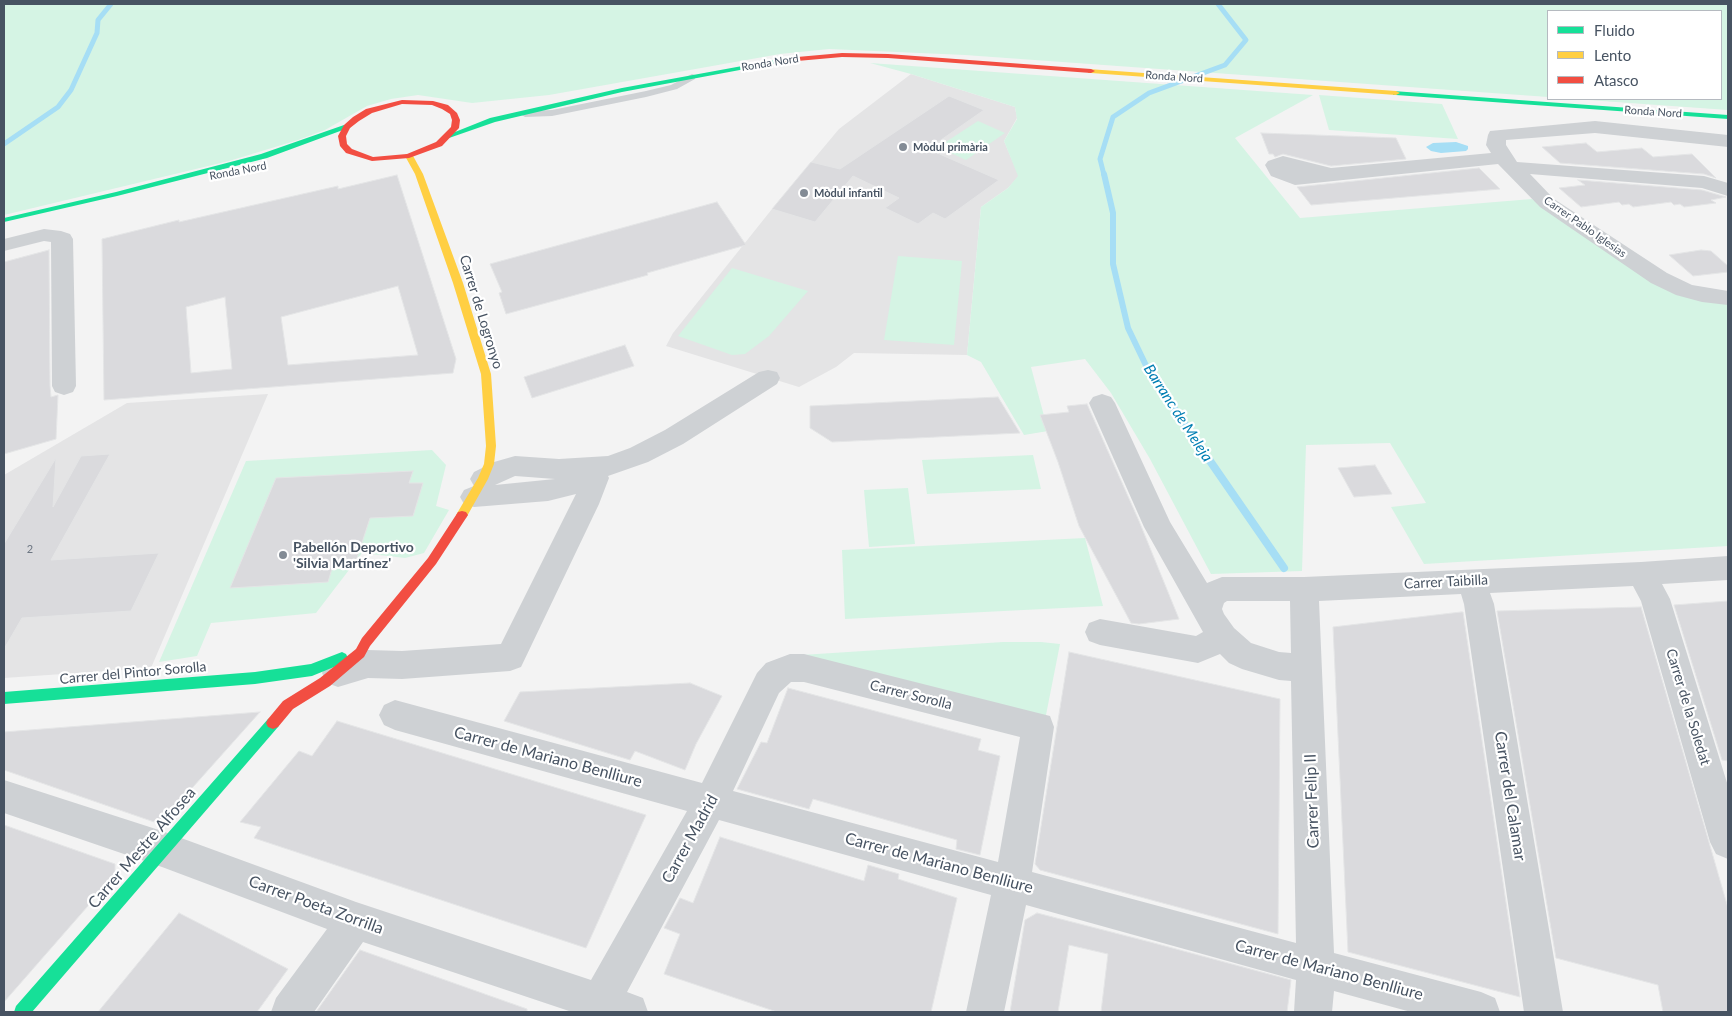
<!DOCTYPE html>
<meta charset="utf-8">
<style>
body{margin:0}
#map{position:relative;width:1732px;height:1016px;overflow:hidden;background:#f3f3f3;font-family:Lato,sans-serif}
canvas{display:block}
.frame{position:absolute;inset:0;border:5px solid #475362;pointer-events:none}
.legend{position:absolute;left:1547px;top:10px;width:175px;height:90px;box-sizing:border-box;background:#fff;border:1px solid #b5bac0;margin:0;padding:6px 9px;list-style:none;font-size:15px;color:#475362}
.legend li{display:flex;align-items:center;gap:10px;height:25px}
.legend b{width:25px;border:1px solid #b5bac0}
</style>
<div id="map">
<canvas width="1732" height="1016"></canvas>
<div class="frame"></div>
<ul class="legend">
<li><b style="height:6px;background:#16e098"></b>Fluido</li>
<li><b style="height:6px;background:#ffcf43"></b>Lento</li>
<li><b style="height:6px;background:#f24e42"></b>Atasco</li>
</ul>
</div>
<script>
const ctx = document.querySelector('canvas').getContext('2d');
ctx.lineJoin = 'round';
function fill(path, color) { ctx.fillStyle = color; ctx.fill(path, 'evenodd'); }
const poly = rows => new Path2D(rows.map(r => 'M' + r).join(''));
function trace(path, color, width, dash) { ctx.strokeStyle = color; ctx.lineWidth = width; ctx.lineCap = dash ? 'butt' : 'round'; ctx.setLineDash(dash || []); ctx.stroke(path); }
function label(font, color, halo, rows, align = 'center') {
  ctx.font = font + ' Lato,sans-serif'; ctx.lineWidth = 4.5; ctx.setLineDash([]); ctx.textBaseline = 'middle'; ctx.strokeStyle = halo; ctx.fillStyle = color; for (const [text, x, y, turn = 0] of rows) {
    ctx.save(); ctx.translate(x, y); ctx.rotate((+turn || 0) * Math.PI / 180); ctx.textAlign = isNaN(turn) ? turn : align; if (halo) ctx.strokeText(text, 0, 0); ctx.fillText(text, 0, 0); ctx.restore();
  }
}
fill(poly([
 [911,74,1015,107,1017,118,1004,141,1019,176,1008,188,981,207,967,355,854,353,836,367,799,387,666,346,673,333,772,209,839,129],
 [268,394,151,668,4,678,4,475,127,403]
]), '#e4e4e5');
fill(poly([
 [4,4,1728,4,1728,110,1574,99,1721,99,1721,11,1548,11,1548,97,965,55,829,49,780,54,549,95,472,103,418,95,391,99,367,106,325,130,298,140,229,161,4,215],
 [870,63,1313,95,1235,138,1300,218,1532,199,1661,287,1688,297,1728,303,1728,546,1424,564,1391,507,1426,503,1390,443,1306,445,1302,571,1211,574,1150,459,1111,393,1085,359,1031,367,1048,431,1024,435,981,362,967,355,981,207,1008,188,1018,176,1004,141,1017,119,1015,107,911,74],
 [1319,95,1442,104,1458,139,1329,130],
 [978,121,1005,133,966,160,938,147],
 [898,256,962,261,954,345,884,340],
 [732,268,808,291,769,336,745,354,732,355,678,336],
 [432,450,446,465,436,506,449,510,424,553,405,558,362,553,316,613,211,623,197,656,159,662,246,461],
 [1033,455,1041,489,927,494,922,460],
 [908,488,915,544,869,547,864,490],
 [1085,538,1103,606,845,619,842,550],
 [1003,642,1041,642,1060,644,1045,720,786,656]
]), '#d5f4e4');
fill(poly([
 [1456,142,1468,146,1468,149,1466,151,1441,153,1431,151,1426,147,1433,143]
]), '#a6def5');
trace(poly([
 [4,144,58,107,71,90,97,33,98,20,111,4],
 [1104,175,1100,159,1113,117,1149,93,1225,65,1246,40,1218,4]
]), '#a6def5', 5);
trace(poly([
 [1104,174,1113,213,1113,264,1128,328,1152,378,1163,395]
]), '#a6def5', 6);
trace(poly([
 [1163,393,1284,568]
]), '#a6def5', 8);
const building = poly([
 [949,96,984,110,928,149,999,180,945,219,933,213,918,224,885,208,899,198,853,176,815,222,772,209,811,162,840,169,949,96],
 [1261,133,1396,138,1406,159,1331,166,1283,154,1275,157,1273,154,1269,154,1261,133],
 [1586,143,1597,152,1642,148,1653,157,1692,154,1716,178,1704,174,1560,163,1542,147,1586,143],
 [1479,168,1500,189,1311,205,1297,187,1479,168],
 [397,175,456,359,453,373,104,400,102,239,179,220,179,222,338,186,338,189,397,175],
 [398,286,418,355,288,365,281,317,398,286],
 [225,297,232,369,191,373,186,307,225,297],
 [1578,180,1702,190,1726,197,1711,200,1716,203,1684,207,1680,204,1674,205,1671,202,1633,207,1629,204,1622,205,1619,202,1581,207,1559,188,1585,185,1578,180],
 [717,202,746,245,647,273,648,275,506,314,499,293,502,292,490,264,717,202],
 [49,250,50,386,51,397,58,395,56,439,4,454,4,262,49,250],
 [1701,250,1711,251,1728,266,1728,272,1693,276,1669,255,1701,250],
 [625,345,634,366,532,398,524,377,625,345],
 [998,397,1020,433,832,442,810,428,810,406,998,397],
 [1087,404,1139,521,1179,619,1139,624,1131,623,1079,526,1058,462,1040,415,1069,412,1067,406,1087,404],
 [110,454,51,560,159,553,131,611,22,618,4,649,4,544,56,458,53,507,81,456,110,454],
 [1375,465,1392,494,1354,497,1338,468,1375,465],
 [413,471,409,483,423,483,413,516,370,518,355,564,333,565,328,582,230,588,276,478,413,471],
 [1728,601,1728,761,1722,760,1674,605,1728,601],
 [1641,607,1728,908,1728,1012,1663,1012,1658,985,1556,958,1497,611,1641,607],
 [1461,612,1463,612,1520,997,1348,952,1333,627,1461,612],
 [1069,652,1280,699,1278,934,1040,870,1035,864,1069,652],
 [690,683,722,696,696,744,685,770,635,751,630,760,504,721,520,692,690,683],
 [788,688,981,739,978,750,1000,756,980,855,956,849,957,840,813,799,809,809,737,789,761,742,767,743,788,688],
 [260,712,160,824,4,770,4,732,260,712],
 [337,721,646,815,586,948,254,838,261,827,240,822,299,751,312,756,337,721],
 [4,825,115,864,115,875,4,1002,4,825],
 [720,837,864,881,868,865,899,874,898,879,957,898,931,1012,777,1012,664,974,680,934,664,928,680,898,693,903,720,837],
 [179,913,288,969,257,1012,98,1012,179,913],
 [1037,913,1150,942,1291,980,1287,1012,1101,1012,1108,954,1069,945,1058,1012,1010,1012,1025,920,1037,913],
 [360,950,527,1009,527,1012,316,1012,360,950]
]);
fill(building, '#dadadd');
trace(building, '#e4e5e6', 1);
fill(poly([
 [692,74,695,75,695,79,677,89,646,97,552,116,525,117,520,114,525,111,552,110,646,91,671,85,692,74]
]), '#ced1d4');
fill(poly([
 [1595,121,1728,135,1728,147,1595,133,1506,140,1506,145,1517,162,1704,176,1728,183,1728,196,1702,188,1530,174,1554,199,1667,273,1692,285,1728,291,1728,305,1702,302,1676,295,1651,283,1540,207,1498,164,1295,185,1271,176,1265,165,1268,161,1283,156,1331,168,1491,153,1486,145,1488,135,1490,131,1595,121],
 [44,229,61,231,70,234,73,239,76,386,73,392,64,395,55,392,52,386,51,242,44,241,4,251,4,239,44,229],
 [768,370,777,372,780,378,777,384,683,444,648,462,608,476,609,478,599,504,521,667,510,671,402,679,368,678,338,687,327,683,322,673,327,663,368,650,402,651,501,644,576,494,548,501,474,507,464,504,460,497,464,490,474,486,470,479,474,472,494,462,515,456,559,459,608,456,630,448,665,430,759,372,768,370],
 [515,476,555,479,495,485,515,476],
 [1102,394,1111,397,1115,403,1170,522,1207,583,1222,577,1304,577,1641,562,1728,556,1728,580,1662,584,1670,599,1728,786,1728,859,1716,854,1710,842,1641,601,1633,586,1490,593,1494,604,1563,1012,1524,1012,1464,604,1461,594,1319,601,1334,953,1481,992,1495,998,1500,1012,1411,1012,1334,991,1332,1012,1294,1012,1296,980,1026,905,1004,1012,966,1012,991,895,719,820,627,992,643,998,648,1012,572,1012,363,942,314,1012,271,1012,276,998,327,929,162,867,4,813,4,780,162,831,356,902,591,980,687,811,395,730,384,725,379,715,384,705,395,700,702,783,757,673,766,663,790,654,804,654,1050,716,1054,727,1032,872,1296,943,1291,681,1279,680,1242,669,1229,663,1220,654,1198,663,1100,645,1089,641,1085,632,1089,623,1100,619,1196,636,1203,632,1144,527,1089,403,1093,397,1102,394],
 [1227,601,1290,601,1291,653,1279,652,1251,643,1234,628,1224,614,1222,609,1224,603,1227,601],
 [791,682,804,682,1020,737,998,862,733,791,779,693,791,682]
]), '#ced1d4');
fill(poly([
 [786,58,788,59,788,61,622,92,495,122,449,138,445,136,490,118,622,88,786,58],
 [1393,91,1728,115,1728,119,1396,95,1393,95,1393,91],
 [344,125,351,127,267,158,117,196,4,222,4,218,116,192,261,154,344,125],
 [342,652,346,654,348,658,346,662,312,676,255,684,4,704,4,692,255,672,311,664,342,652],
 [273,717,278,719,280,723,278,727,32,1012,14,1012,16,1006,268,719,273,717]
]), '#16e098');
fill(poly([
 [1088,69,1396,91,1400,93,1396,95,1091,73,1088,73,1088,69],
 [406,154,412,154,423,174,463,283,491,374,496,446,494,464,488,479,466,518,462,519,458,518,456,515,478,478,484,464,486,446,481,374,453,283,415,174,405,156,406,154]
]), '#ffcf43');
fill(poly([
 [842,53,888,54,1091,69,1095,71,1091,73,888,58,842,57,786,62,782,60,786,58,842,53],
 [402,100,433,101,448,105,457,113,460,120,459,128,442,146,409,158,372,161,346,153,340,146,338,136,344,125,353,117,366,109,402,100],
 [402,104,432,105,442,109,450,114,452,120,451,127,436,142,407,154,373,157,352,149,347,144,346,136,350,128,359,121,372,113,402,104],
 [462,511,466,512,468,515,436,564,370,646,364,657,330,686,293,709,278,727,273,729,268,727,266,723,268,719,283,701,320,678,356,649,362,638,428,558,458,512,462,511]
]), '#f24e42');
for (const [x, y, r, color] of [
 [903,147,5,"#838b95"],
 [804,193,5,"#838b95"],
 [283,555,5,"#838b95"]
]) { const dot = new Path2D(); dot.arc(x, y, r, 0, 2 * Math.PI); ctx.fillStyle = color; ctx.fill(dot); trace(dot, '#fff', 2); }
label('11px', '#475362', '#fff', [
 ["Ronda Nord",770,63,-9],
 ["Ronda Nord",1174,77,4],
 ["Ronda Nord",1653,112,4],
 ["Ronda Nord",238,171,-11],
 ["Carrer Pablo Iglesias",1585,227,35]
]);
label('bold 11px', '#475362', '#fff', [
 ["Mòdul primària",913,147],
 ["Mòdul infantil",814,193]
], 'left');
label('11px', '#6d7682', null, [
 ["2",30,549]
]);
label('14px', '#475362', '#fff', [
 ["Carrer de Logronyo",481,312,73],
 ["Carrer Taibilla",1446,582,-3],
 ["Carrer del Pintor Sorolla",133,673,-5],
 ["Carrer Sorolla",911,695,14],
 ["Carrer de la Soledat",1688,707,73]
]);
label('bold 14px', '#475362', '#fff', [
 ["Pabellón Deportivo",293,547],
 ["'Silvia Martínez'",293,563]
], 'left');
label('italic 15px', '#017eb3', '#fff', [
 ["Barranc de Meleja",1178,413,57]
]);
label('16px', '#475362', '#fff', [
 ["Carrer de Mariano Benlliure",548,757,15],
 ["Carrer del Calamar",1510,796,81],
 ["Carrer Felip II",1312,801,-92],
 ["Carrer Madrid",690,839,-61],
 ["Carrer Mestre Alfosea",142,848,-49],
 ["Carrer de Mariano Benlliure",939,863,15],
 ["Carrer Poeta Zorrilla",316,905,20],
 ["Carrer de Mariano Benlliure",1329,970,15]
]);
</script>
